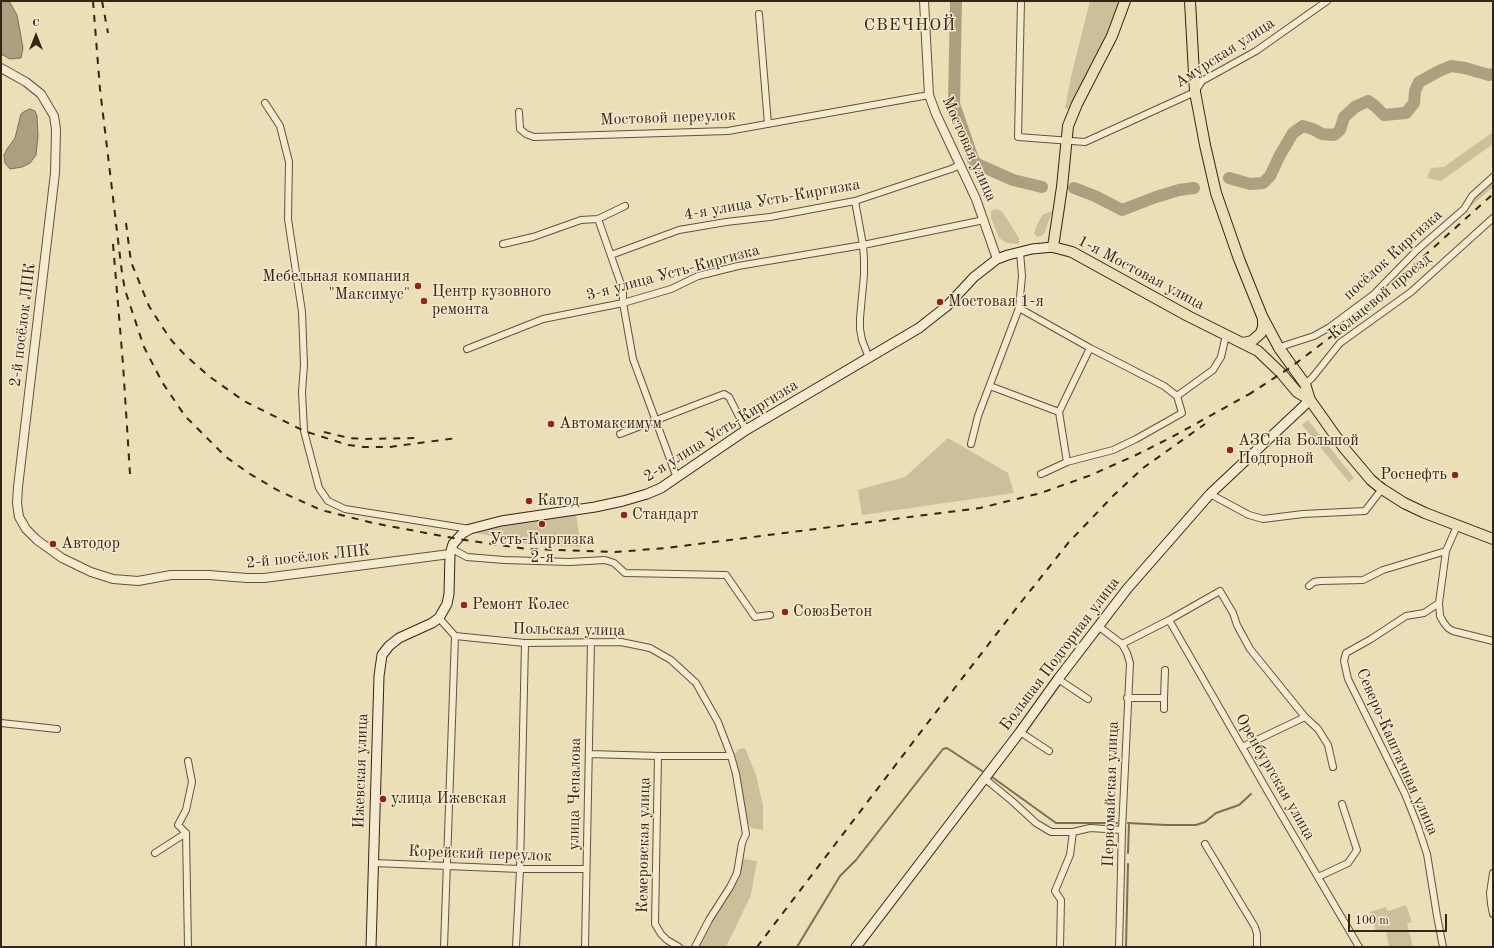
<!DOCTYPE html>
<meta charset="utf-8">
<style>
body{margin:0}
#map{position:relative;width:1494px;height:948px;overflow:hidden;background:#ecdeb6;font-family:"Old Standard TT",serif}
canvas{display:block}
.frame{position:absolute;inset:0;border:2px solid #342514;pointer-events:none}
.north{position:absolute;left:16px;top:16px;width:40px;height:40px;-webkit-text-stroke:3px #f3ead0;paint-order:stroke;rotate:0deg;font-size:11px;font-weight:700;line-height:16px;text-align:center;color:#342514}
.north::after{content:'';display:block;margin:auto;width:14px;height:18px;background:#342514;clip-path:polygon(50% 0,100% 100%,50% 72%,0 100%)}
.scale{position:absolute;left:1348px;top:914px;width:99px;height:18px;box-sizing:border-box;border:2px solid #342514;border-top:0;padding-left:5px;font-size:12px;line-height:14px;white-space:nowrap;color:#342514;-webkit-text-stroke:3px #f3ead0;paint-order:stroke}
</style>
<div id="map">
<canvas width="1494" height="948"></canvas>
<div class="frame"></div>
<div class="north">С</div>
<div class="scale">100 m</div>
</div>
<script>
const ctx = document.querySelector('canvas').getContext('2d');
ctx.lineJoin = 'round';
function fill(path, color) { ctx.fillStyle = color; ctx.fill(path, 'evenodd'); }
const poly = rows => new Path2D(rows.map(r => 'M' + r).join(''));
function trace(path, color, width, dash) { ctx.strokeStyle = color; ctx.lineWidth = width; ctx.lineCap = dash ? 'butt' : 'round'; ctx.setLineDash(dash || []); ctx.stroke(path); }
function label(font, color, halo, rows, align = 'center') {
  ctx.font = font + ' "Old Standard TT",serif'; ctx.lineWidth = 3; ctx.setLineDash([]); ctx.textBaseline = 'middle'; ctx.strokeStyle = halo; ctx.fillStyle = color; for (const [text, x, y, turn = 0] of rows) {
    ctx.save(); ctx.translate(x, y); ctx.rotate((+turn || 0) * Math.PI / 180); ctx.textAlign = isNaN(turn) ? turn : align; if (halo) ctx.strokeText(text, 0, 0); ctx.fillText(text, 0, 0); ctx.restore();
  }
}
fill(poly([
 [1090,1,1121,1,1110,35,1071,110,1065,108,1071,77],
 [1493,132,1493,144,1441,181,1427,178,1431,168,1444,167],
 [1493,179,1493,187,1471,206,1469,204,1473,197],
 [995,209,1001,211,1003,213,1019,238,1019,243,1018,244,1007,243,999,238,991,218,991,211],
 [1052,211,1045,232,1042,236,1037,237,1034,233,1036,227,1042,215],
 [1308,420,1354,478,1349,482,1302,425],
 [948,438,1008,473,1014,493,862,515,858,490,905,477],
 [576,514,581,547,527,544,473,532,500,525],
 [745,748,756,775,763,806,763,830,751,828,748,822,739,774,734,755,739,749],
 [743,859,757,861,751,895,726,947,700,947,712,922,732,888,739,874],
 [1406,905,1412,922,1407,924,1413,947,1389,947,1386,931,1376,931,1370,912,1386,907,1388,911]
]), '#cdbf9a');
const water = poly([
 [1,1,9,1,17,15,23,48,21,58,10,59,1,54,1,1],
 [30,109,35,111,37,116,38,136,36,155,30,163,22,167,10,169,5,163,4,155,7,149,15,138,21,114,25,111,30,109]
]);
fill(water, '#ad9f7f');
trace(water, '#7d6e54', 1);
trace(poly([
 [992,777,1056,823,1117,823],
 [1128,823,1166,825,1196,825,1205,822,1216,813,1239,805,1251,794],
 [1128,853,1129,823],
 [797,947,840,876,856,860,943,749,947,748,982,771],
 [1126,947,1128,864]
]), '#7d6e54', 2);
trace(poly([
 [956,1,954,104,973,159,977,164,1013,180,1042,187],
 [1229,178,1250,184,1263,183,1270,176,1280,155,1293,133,1303,126,1313,129,1322,134,1334,135,1340,130,1344,117,1355,107,1368,101,1375,106,1384,115,1406,113,1414,103,1415,91,1419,82,1439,71,1451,66,1465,68,1489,75,1493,74],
 [1074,188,1095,196,1122,210,1156,197,1179,190,1194,188]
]), '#ad9f7f', 12);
const minor = poly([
 [1021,1,1018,137,1085,142,1195,92,1202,81,1256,51,1327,1],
 [759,14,768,124],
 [265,103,280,126,289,162,288,219,302,312,304,365,302,392,304,431,319,488,328,501,345,509,470,529],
 [519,112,520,129,526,134,534,137,728,131,929,95],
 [855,201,863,245,864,259,864,275,860,318,860,329,862,340,869,358],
 [598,219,623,290,623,303,633,359,677,478],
 [503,244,533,237,581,220,598,219,625,206],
 [611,255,679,230,726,222,770,217,855,201,951,169,960,165],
 [1019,308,1090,348,1164,386,1177,396,1182,413,1136,439,1113,450,1067,462,1041,474],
 [1279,348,1286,345,1314,336,1330,327,1373,295,1417,250,1464,209,1472,196,1493,177],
 [467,349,543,319,623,303,671,289,698,276,738,266,863,245,984,220],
 [1305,384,1312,378,1340,343,1411,292,1493,218],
 [990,386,1059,412,1090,348],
 [1177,396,1213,370,1221,357,1226,335],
 [1059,412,1067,462],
 [620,434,724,394,729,397,746,430],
 [971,444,978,416,1019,308,1022,276,1020,252],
 [1210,494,1249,515,1263,519,1303,514,1365,511,1382,489],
 [452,549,467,557,504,560,570,562,605,560,614,563,625,573,726,575,755,617,770,615],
 [1309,586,1314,582,1320,581,1363,580,1383,570,1446,551],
 [1439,603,1440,616,1444,623,1448,628,1453,631,1493,641],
 [439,618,455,636,444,947],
 [1169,620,1268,792,1359,947],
 [1098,626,1122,644,1127,653,1130,663,1122,830,1119,947],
 [455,636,525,643,621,642,650,648,671,660,696,683,718,722,731,756,736,774,746,834,742,843,737,873,730,887,709,920,695,947],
 [1122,644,1169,620,1220,591,1233,613,1237,625,1250,649,1305,717,1318,729,1328,745,1333,767],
 [1058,679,1088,699],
 [1127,698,1164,698,1165,670],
 [1164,698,1164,709],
 [1,723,57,729],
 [1020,732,1049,751],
 [1242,747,1305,717],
 [589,754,658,756,731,756],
 [658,756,655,924,661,934,667,940,679,947],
 [984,778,1012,801,1036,823,1051,832,1073,832,1090,828,1122,830],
 [186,833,178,825,186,810,192,782,188,761],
 [1205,844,1255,927,1257,934,1257,947],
 [155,853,186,833,188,947],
 [374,863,520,869,586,869],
 [1493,873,1490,893,1491,904,1493,914],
 [1318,877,1348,863,1357,850,1342,804],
 [516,947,520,869,525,643],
 [585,947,591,642],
 [1060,947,1061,900,1055,891,1070,855,1073,832],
 [1443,947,1437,916,1427,854,1417,824,1405,794,1348,679,1344,661,1346,653,1371,639,1406,616,1424,613,1439,603,1446,551,1457,526]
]);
const tertiary = poly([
 [924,1,929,95,936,114,976,199,997,259],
 [1,68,26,82,41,94,54,116,56,129,55,173,18,487,17,503,19,517,26,529,37,540,62,558,91,572,113,579,138,581,171,575,209,575,247,578,264,578,450,554]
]);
const secondary = poly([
 [371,947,379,676,382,655,389,646,399,638,432,623,439,618,447,604,449,594,450,554,453,544,463,533,470,529,501,521,595,507,623,501,647,494,661,488,746,430,919,328,947,306,974,277,997,259,1008,255,1032,249,1053,247],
 [856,947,1020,732,1058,679,1127,589,1210,494,1310,400]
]);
const primary = poly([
 [1125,1,1112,36,1077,104,1068,126,1062,187,1053,247,1072,252,1188,316,1258,351,1281,373,1297,392,1310,400],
 [1190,1,1195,92,1205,145,1216,193,1239,259,1262,316,1279,348,1305,384,1310,400,1344,448,1371,480,1382,489,1404,503,1425,513,1493,539],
 [1243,343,1252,341,1261,333,1263,327,1263,318]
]);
trace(minor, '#62533c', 8);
trace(tertiary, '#62533c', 10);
trace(secondary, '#342514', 11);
trace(primary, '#342514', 12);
trace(minor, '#f3ead0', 6);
trace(tertiary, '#f3ead0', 8);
trace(secondary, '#f3ead0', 9);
trace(primary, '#ecdeb6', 10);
trace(poly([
 [93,1,100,89,122,273,125,290,144,347,162,382,185,416,226,457,250,474,279,491,321,510,373,523,458,539,527,549,615,552,666,548,745,538,980,508,1041,493,1091,475,1136,455,1172,437,1253,392],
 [102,1,108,33],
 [126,223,131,262,149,306,161,325,172,341,186,356,210,377,244,401,304,431,348,445,364,447,389,447,457,438],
 [113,244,123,364,130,474],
 [1248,395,1291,367,1353,320,1493,194],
 [324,432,349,438,365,439,421,438],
 [757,947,923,729,1022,601,1069,542,1114,495,1143,468,1205,424]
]), '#342514', 2, [7, 7]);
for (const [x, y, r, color] of [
 [418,286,4,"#8f2418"],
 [424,301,4,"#8f2418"],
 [940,302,4,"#8f2418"],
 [551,424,4,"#8f2418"],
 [1230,450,4,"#8f2418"],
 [1455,475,4,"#8f2418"],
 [529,501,4,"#8f2418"],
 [624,515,4,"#8f2418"],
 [542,524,4,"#8f2418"],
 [53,544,4,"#8f2418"],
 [464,605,4,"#8f2418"],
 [785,612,4,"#8f2418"],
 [383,799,4,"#8f2418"]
]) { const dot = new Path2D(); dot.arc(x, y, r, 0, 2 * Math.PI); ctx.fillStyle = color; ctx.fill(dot); trace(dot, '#f3ead0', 1.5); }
label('16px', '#342514', '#f3ead0', [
 ["Амурская улица",1225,53,-33],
 ["Мостовой переулок",668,118,-2],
 ["Мостовая улица",969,149,66],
 ["4-я улица Усть-Киргизка",772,200,-10],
 ["посёлок Киргизка",1393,255,-42],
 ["3-я улица Усть-Киргизка",673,273,-15],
 ["1-я Мостовая улица",1141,273,28],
 ["Кольцевой проезд",1380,297,-39],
 ["2-й посёлок ЛПК",23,325,-83],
 ["2-я улица Усть-Киргизка",721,431,-32],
 ["2-й посёлок ЛПК",308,557,-6],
 ["Польская улица",569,630,1],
 ["Большая Подгорная улица",1060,654,-53],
 ["Северо-Каштачная улица",1397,752,66],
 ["Ижевская улица",361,771,-88],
 ["Оренбургская улица",1275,777,60],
 ["улица Чепалова",575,794,-89],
 ["Первомайская улица",1111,794,-88],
 ["Кемеровская улица",644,845,-89],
 ["Корейский переулок",480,854,2]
]);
label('16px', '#342514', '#f3ead0', [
 ["Мебельная компания",410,277,"right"],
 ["\"Максимус\"",410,295,"right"],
 ["Центр кузовного",432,292],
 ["ремонта",432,310],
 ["Мостовая 1-я",948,302],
 ["Автомаксимум",559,424],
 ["АЗС на Большой",1238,441],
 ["Подгорной",1238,459],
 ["Роснефть",1447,475,"right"],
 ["Катод",537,501],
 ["Стандарт",632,515],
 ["Усть-Киргизка",542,540,"center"],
 ["2-я",542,558,"center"],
 ["Автодор",61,544],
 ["Ремонт Колес",472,605],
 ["СоюзБетон",793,612],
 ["улица Ижевская",391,799]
], 'left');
ctx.letterSpacing = '1px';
label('17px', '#342514', '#f3ead0', [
 ["СВЕЧНОЙ",910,26]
]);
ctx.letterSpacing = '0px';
</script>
